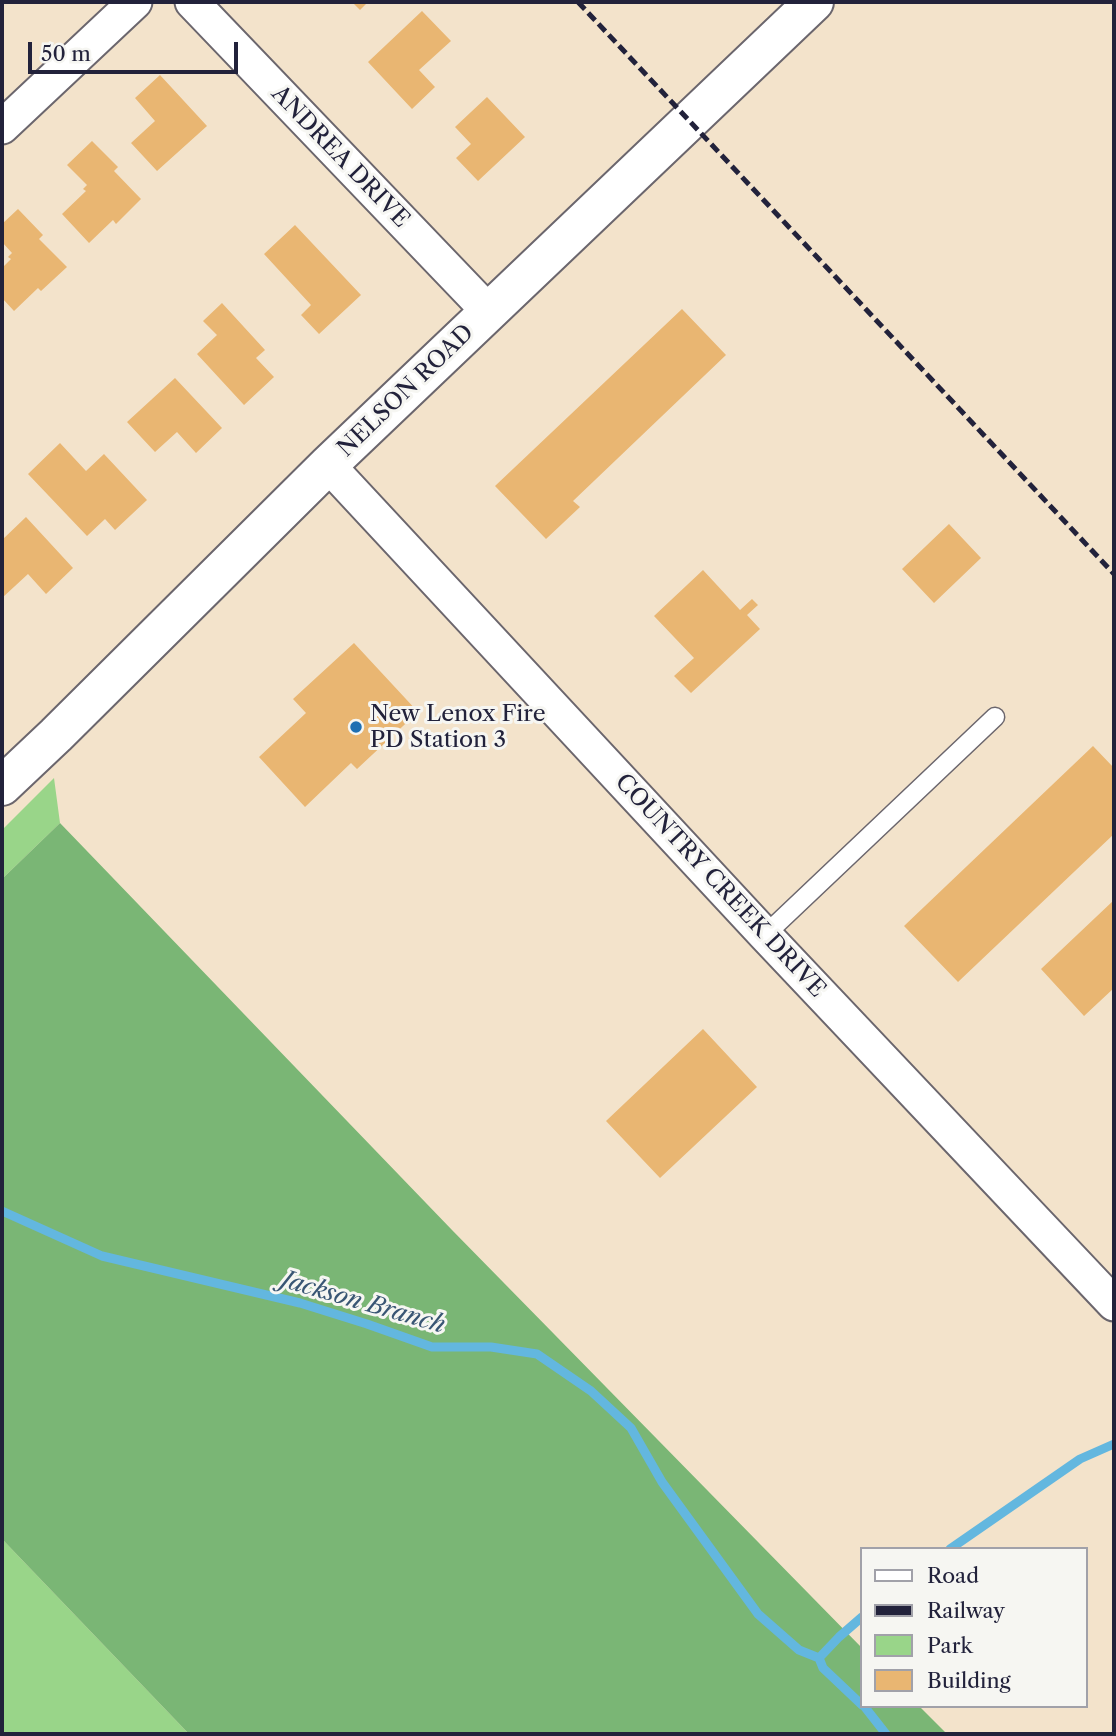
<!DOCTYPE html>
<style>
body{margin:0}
#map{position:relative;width:1116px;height:1736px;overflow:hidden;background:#f3e3cb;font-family:"Libre Caslon Text",serif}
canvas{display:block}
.frame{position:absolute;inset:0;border:4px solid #22223b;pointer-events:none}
.legend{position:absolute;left:860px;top:1547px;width:228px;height:161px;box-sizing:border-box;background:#f6f6f2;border:2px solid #a1a1a9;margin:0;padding:9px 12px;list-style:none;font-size:21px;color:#22223b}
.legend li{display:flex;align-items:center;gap:14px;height:35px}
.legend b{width:35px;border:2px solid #a1a1a9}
.scale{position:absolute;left:28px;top:42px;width:210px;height:32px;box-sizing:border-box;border:4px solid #22223b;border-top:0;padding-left:9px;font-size:21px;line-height:24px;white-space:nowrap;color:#22223b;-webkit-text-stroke:5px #f6f6f2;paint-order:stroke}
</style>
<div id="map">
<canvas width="1116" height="1736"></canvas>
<div class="frame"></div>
<ul class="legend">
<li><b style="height:9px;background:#fff"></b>Road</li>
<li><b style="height:9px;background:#22223b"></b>Railway</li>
<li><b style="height:19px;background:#99d589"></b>Park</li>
<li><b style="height:19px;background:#e9b672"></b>Building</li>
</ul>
<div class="scale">50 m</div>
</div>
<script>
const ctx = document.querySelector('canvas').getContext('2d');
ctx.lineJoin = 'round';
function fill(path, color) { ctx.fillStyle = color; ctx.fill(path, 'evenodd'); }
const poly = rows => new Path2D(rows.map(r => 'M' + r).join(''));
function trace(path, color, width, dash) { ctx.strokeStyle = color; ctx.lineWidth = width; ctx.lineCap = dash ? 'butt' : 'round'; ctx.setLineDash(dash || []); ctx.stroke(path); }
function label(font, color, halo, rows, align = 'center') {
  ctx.font = font + ' "Libre Caslon Text",serif'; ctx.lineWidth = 6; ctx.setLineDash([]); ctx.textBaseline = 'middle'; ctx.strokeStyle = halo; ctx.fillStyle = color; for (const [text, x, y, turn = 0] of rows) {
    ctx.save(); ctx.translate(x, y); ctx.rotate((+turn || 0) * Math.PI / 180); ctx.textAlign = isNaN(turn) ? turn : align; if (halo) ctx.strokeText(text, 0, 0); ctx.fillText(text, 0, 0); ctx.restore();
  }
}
fill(poly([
 [54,778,60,823,2,879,2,830],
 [2,1539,189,1734,2,1734]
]), '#99d589');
fill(poly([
 [60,823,452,1230,862,1648,862,1706,919,1706,947,1734,189,1734,2,1539,2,879]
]), '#7ab675');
trace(poly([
 [2,1211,102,1256,300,1303,367,1324,432,1347,491,1347,537,1354,591,1391,631,1428,662,1482,758,1614,799,1650,819,1658,823,1668,862,1705],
 [950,1549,1080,1459,1114,1444],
 [819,1658,839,1637,862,1617],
 [864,1706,886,1734]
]), '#63b7df', 9);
fill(poly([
 [352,2,368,2,360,10],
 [422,11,451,41,419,70,435,87,412,109,368,62],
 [160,75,207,126,157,171,131,143,155,121,135,98],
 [487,97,525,137,478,181,456,158,471,144,455,127],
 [92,141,118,167,114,171,141,199,116,224,113,220,89,243,62,214,86,191,83,189,87,185,67,165],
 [18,209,43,235,39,239,67,267,41,291,38,288,14,311,2,298,2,268,11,259,8,257,12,253,2,242,2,224],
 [295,225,361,295,319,334,301,315,311,305,264,254],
 [222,303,265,350,256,358,274,377,244,405,197,354,217,335,203,321],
 [682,309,726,355,573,501,580,507,546,539,495,486],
 [175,378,222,428,196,453,177,432,155,452,127,422],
 [60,443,86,471,104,454,147,500,115,530,105,519,87,536,28,474],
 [26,517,73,568,46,594,28,574,2,598,2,540],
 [949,524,981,558,934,603,902,569],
 [703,570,740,610,752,599,758,605,747,615,760,629,691,693,674,676,694,658,654,616],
 [354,643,418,712,357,769,351,763,305,807,259,757,306,713,293,699],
 [1093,746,1114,768,1114,834,958,982,904,926],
 [1114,900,1114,988,1084,1016,1041,969],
 [703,1029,757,1087,660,1178,606,1121]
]), '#e9b672');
const lane = poly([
 [765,935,995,717]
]);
const street = poly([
 [192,2,489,312],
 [2,127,135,2],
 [328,465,765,935,1114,1304]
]);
const secondary = poly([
 [2,786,56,735,328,465,814,2]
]);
trace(lane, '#6b666d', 21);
trace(street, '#6b666d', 37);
trace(secondary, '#6b666d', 42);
trace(lane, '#fff', 18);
trace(street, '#fff', 33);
trace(secondary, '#fff', 38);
trace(poly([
 [578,2,1114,574]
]), '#22223b', 5, [10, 5]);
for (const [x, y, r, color] of [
 [356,727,7,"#1f6fb2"]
]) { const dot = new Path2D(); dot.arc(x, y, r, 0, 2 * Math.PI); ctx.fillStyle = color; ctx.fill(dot); trace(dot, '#f6f6f2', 2.5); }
label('23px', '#22223b', '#f6f6f2', [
 ["ANDREA DRIVE",340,157,46],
 ["NELSON ROAD",406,391,-44],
 ["COUNTRY CREEK DRIVE",720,886,47]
]);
label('23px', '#22223b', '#f6f6f2', [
 ["New Lenox Fire",370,714],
 ["PD Station 3",370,740]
], 'left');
label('italic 24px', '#395674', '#f6f6f2', [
 ["Jackson Branch",363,1303,16]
]);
</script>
